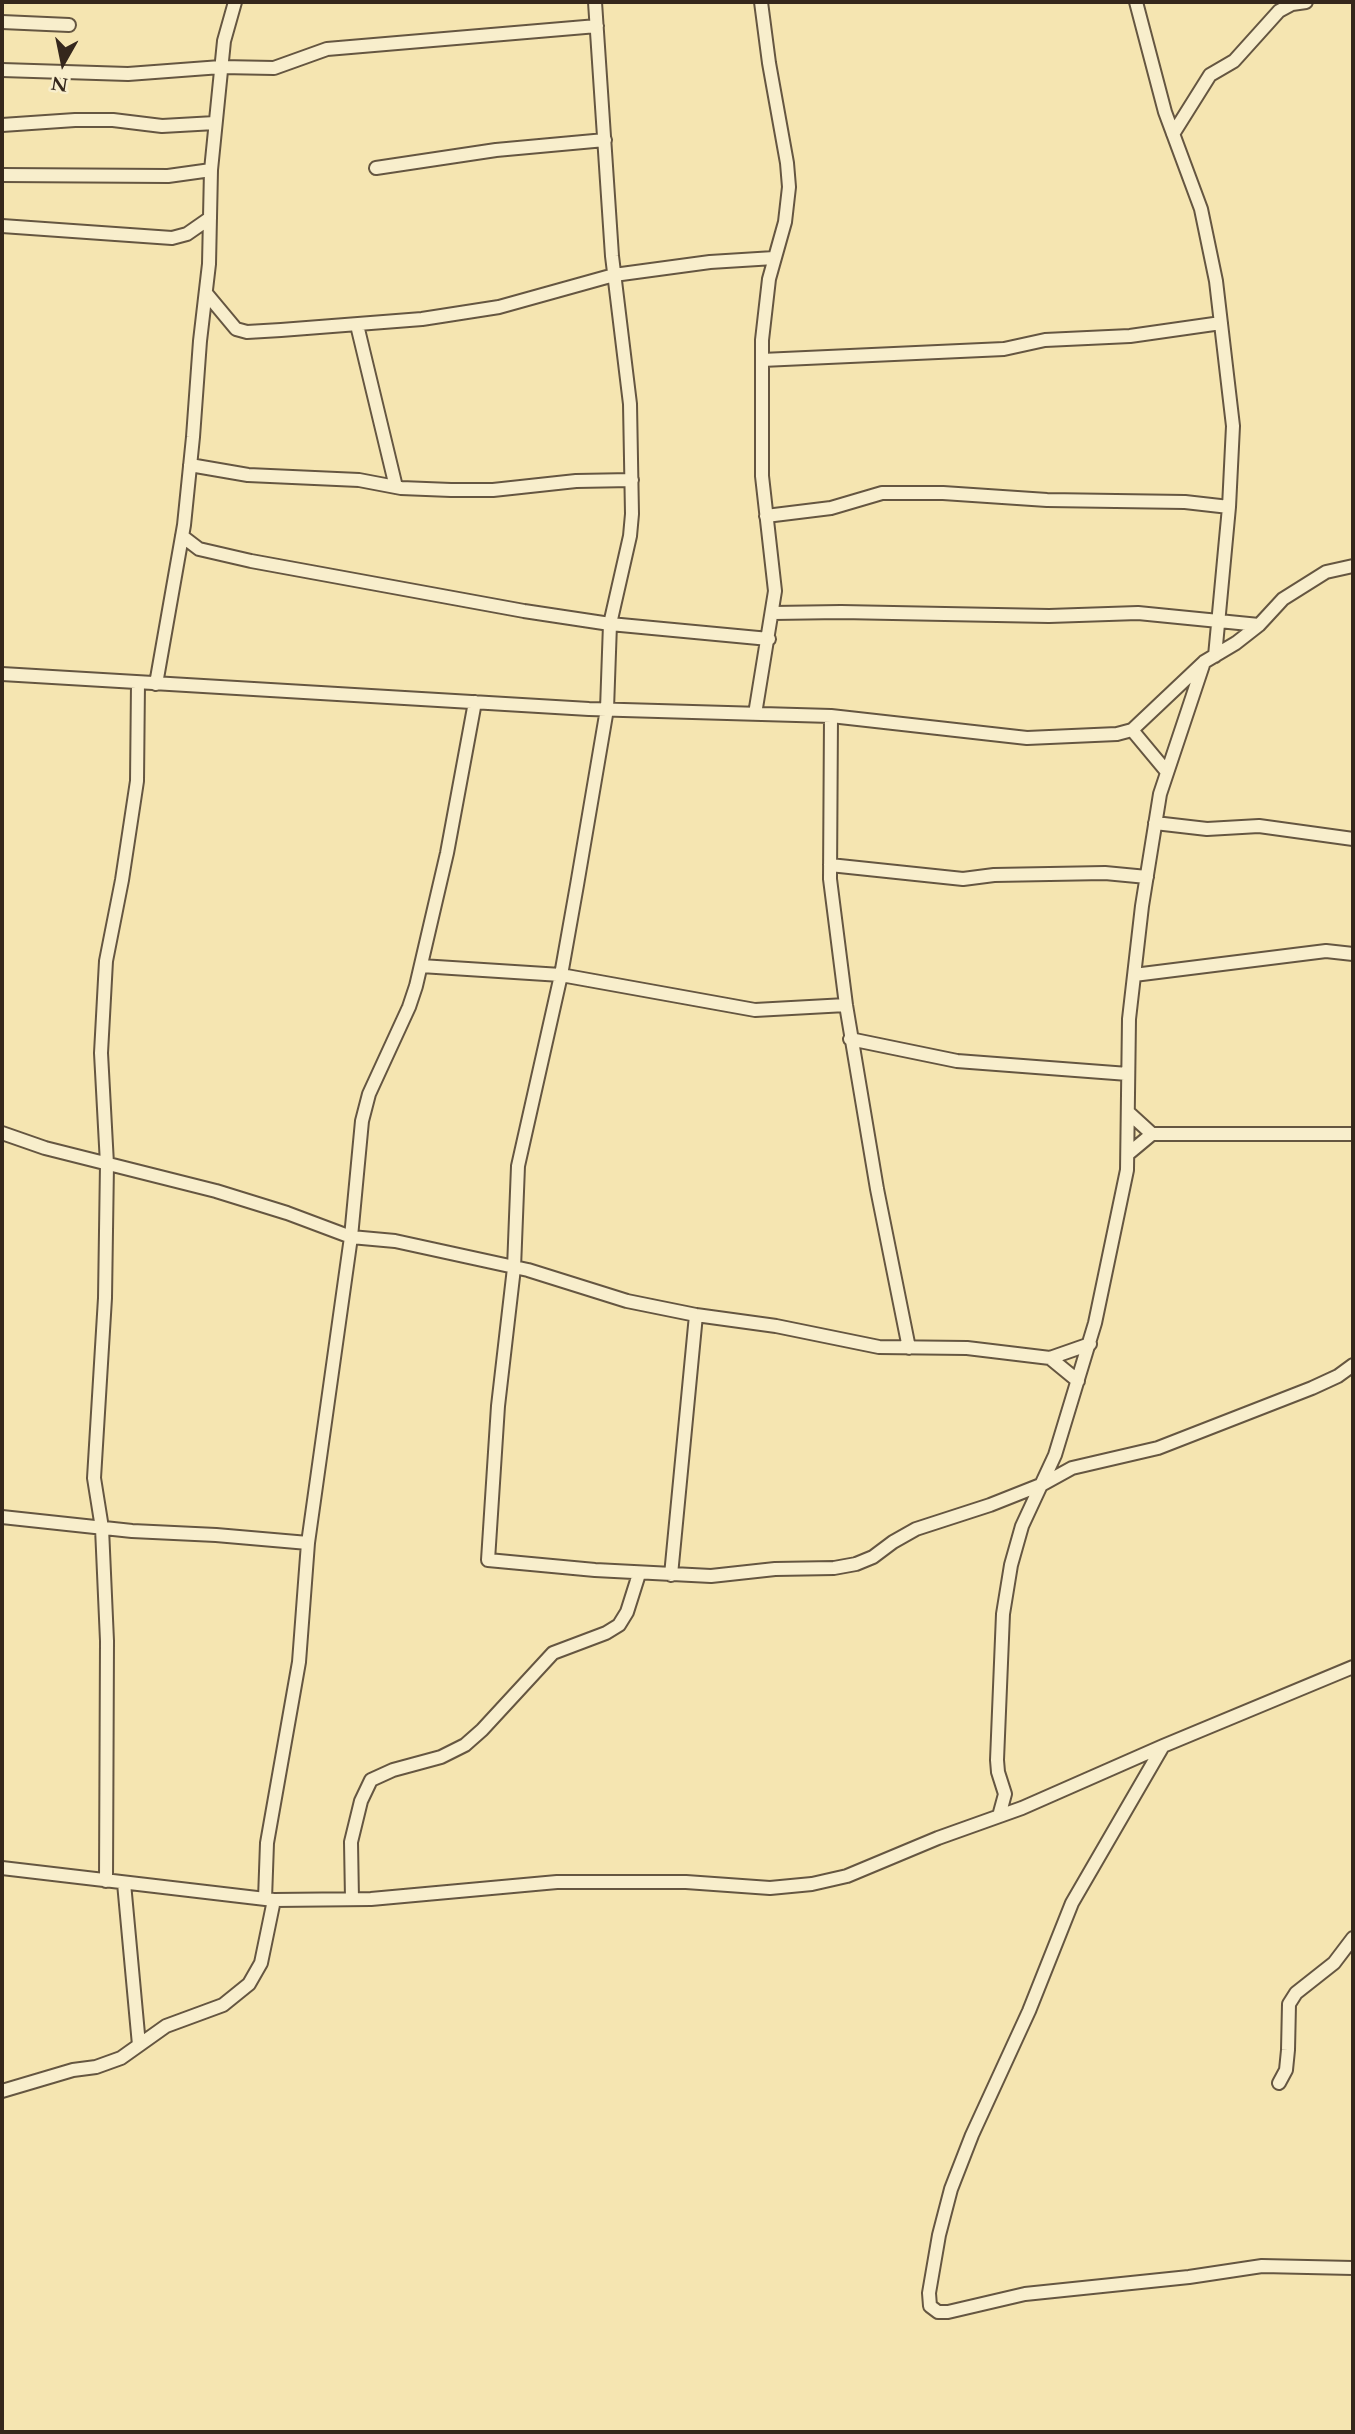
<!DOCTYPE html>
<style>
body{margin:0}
#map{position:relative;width:1355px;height:2434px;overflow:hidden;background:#f5e5b1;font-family:Cardo,serif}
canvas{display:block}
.frame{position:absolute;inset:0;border:4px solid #35271c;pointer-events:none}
.north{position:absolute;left:28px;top:28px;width:70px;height:70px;-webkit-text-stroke:5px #f8eecc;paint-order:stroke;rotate:189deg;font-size:19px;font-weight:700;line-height:28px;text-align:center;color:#35271c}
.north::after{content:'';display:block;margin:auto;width:24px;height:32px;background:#35271c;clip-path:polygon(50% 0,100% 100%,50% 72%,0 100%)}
</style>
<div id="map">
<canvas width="1355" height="2434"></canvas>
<div class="frame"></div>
<div class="north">N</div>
</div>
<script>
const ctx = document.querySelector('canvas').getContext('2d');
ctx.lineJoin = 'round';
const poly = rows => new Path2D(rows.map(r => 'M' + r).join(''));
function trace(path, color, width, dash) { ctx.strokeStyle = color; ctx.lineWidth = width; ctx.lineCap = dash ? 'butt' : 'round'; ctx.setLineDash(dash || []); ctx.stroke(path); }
const minor = poly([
 [595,2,612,256,630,404,632,514,630,536,610,624,607,709,577,885,561,975,518,1166,514,1268,498,1406,488,1560,595,1570,711,1576,775,1569,834,1568,856,1564,873,1557,893,1542,916,1529,990,1505,1043,1484,1072,1468,1158,1448,1312,1388,1338,1376,1353,1365],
 [1136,2,1165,112,1201,209,1216,281,1233,426,1229,507,1215,656],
 [2,22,69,25],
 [2,70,128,74,221,67,274,68,327,49,597,26],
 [2,125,75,120,113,120,162,126,215,123],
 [1173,134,1210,75,1234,61,1279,11,1292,4,1306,2],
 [376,168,496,150,605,140],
 [2,175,168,176,211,170],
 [2,226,172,238,187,234,210,218],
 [206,293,236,329,247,332,281,330,422,319,499,307,614,275,710,262,774,258],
 [357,325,396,487],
 [762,360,1004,349,1045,340,1130,336,1221,323],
 [190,465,248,475,359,480,401,488,451,490,493,490,576,481,632,480],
 [766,516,831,508,882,493,943,493,1047,500,1185,502,1229,507],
 [182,536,199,549,251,561,524,611,610,624,769,639],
 [773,613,841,612,1049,616,1138,613,1259,625],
 [2,674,589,709,831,716,1027,738,1117,734,1132,730,1204,662,1236,643,1259,625,1283,599,1326,572,1353,566],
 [156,684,184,525,193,437,200,341,209,264,211,170,224,41,235,2],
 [755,714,775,591,762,476,762,340,769,279,785,222,789,187,787,163,769,63,761,2],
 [831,716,830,879,846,1005,877,1189,909,1348],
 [1132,730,1167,772],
 [1155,823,1207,829,1259,826,1353,839],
 [830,865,963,879,994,875,1105,873,1147,877],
 [421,966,561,975,755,1010,846,1005],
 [1134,975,1326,951,1353,954],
 [850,1039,957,1061,1128,1074],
 [1129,1113,1152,1134],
 [2,1133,45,1148,216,1191,287,1213,351,1237,395,1241,528,1270,627,1301,696,1315,776,1326,879,1347,967,1348,1050,1358,1090,1344],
 [1128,1154,1152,1134,1353,1134],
 [1050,1358,1078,1381],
 [2,1517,132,1531,216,1535,308,1543],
 [671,1575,696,1315],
 [1163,1746,1072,1903,1029,2011,972,2135,951,2189,939,2235,929,2293,930,2306,938,2312,948,2312,1025,2294,1189,2277,1262,2266,1353,2268],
 [999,1816,1005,1794,998,1772,997,1760,1003,1614,1011,1565,1022,1526,1055,1455,1095,1323,1127,1170,1129,1019,1142,906,1160,794,1203,665],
 [2,1868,274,1900,371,1899,557,1882,686,1882,770,1888,812,1884,847,1876,938,1838,1022,1808,1163,1746,1353,1667],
 [106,1881,107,1641,102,1528,94,1478,105,1298,107,1164,101,1053,106,961,122,880,137,781,138,683],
 [124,1883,139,2045],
 [265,1899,267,1843,299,1662,308,1543,351,1237,362,1121,369,1094,409,1007,416,986,447,853,475,702],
 [352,1899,351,1842,361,1801,371,1780,393,1770,441,1757,465,1745,482,1730,553,1653,606,1633,619,1625,627,1612,639,1574],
 [1279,2083,1286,2070,1288,2050,1289,2004,1296,1993,1334,1963,1353,1938],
 [2,2091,73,2070,96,2067,121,2058,166,2026,223,2005,249,1984,261,1963,274,1900]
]);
trace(minor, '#655641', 16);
trace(minor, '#f8eecc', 12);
</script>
